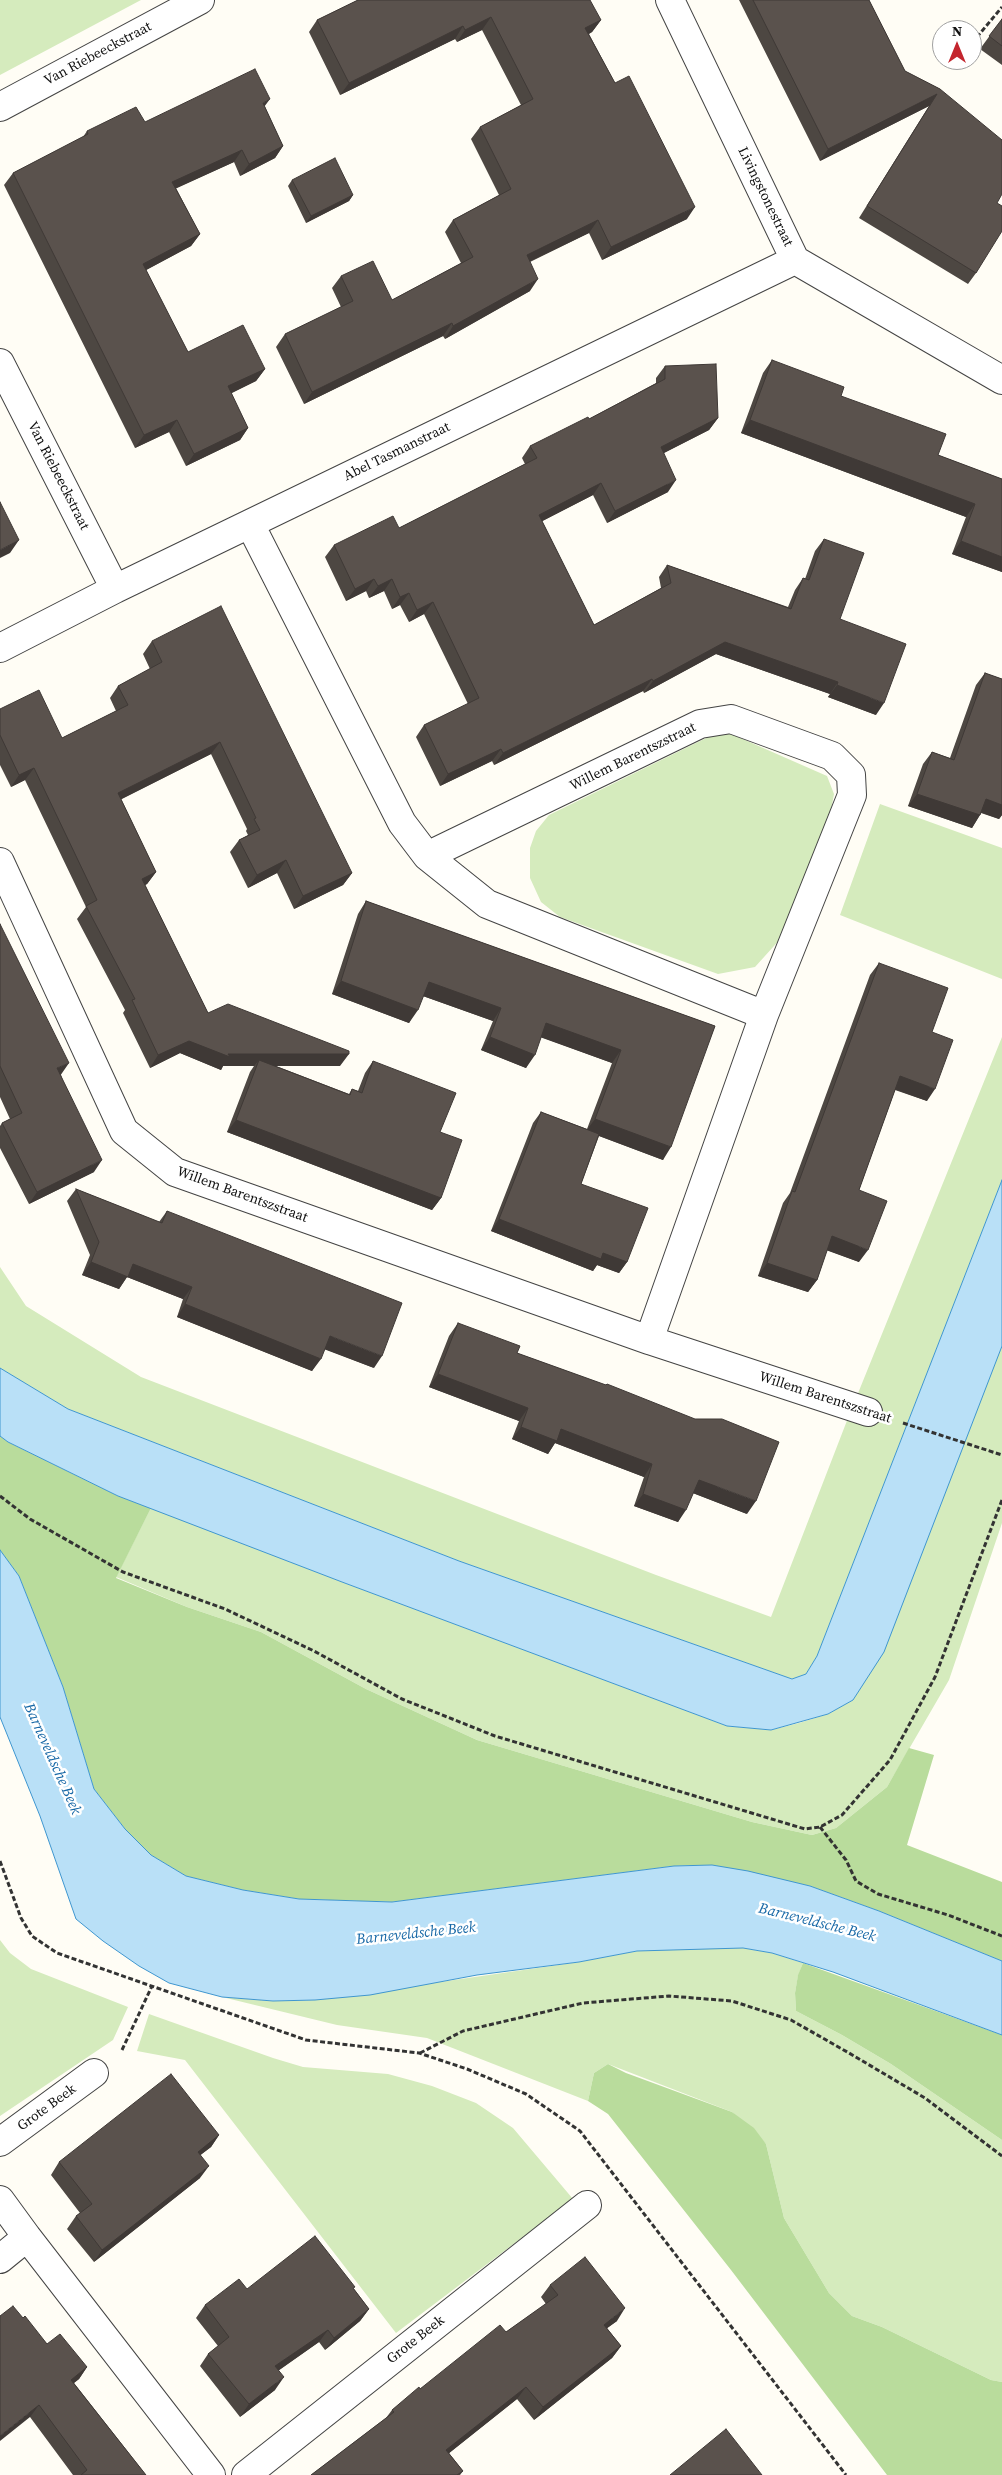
<!DOCTYPE html>
<html>
<head>
<meta charset="utf-8">
<style>
	body { margin:0 }
	#map { position:relative; width:1002px; height:2475px; overflow:hidden; background:#fffdf5; font-family:"Source Serif 4",serif }
	canvas { display:block }
	.north { position:absolute; left:932px; top:20px; width:50px; height:50px; box-sizing:border-box; background:#fff; border:1px solid #a0a0a0; border-radius:50%; rotate:0deg; font-size:14px; font-weight:700; line-height:20px; text-align:center; color:#111 }
	.north::after { content:''; display:block; margin:auto; width:18px; height:22px; background:#c4262e; clip-path:polygon(50% 0,100% 100%,50% 72%,0 100%) }
</style>
</head>
<body>
<div id="map">
<canvas width="1002" height="2475"></canvas>
<div class="north">N</div>
</div>
<script>
const ctx = document.querySelector('canvas').getContext('2d');
ctx.lineJoin = 'round';
function fill(path, color) { ctx.fillStyle = color; ctx.fill(path, 'evenodd'); }
const shape = rows => new Path2D(rows.map(r => 'M' + r).join(''));
function stroke(path, color, width, dash) { ctx.strokeStyle = color; ctx.lineWidth = width; ctx.lineCap = dash ? 'butt' : 'round'; ctx.setLineDash(dash || []); ctx.stroke(path); }
function write(font, color, halo, rows, align = 'center') {
  ctx.font = font + ' "Source Serif 4",serif'; ctx.lineWidth = 5; ctx.setLineDash([]); ctx.textBaseline = 'middle'; ctx.strokeStyle = halo; ctx.fillStyle = color; for (const [text, x, y, turn = 0] of rows) {
    ctx.save(); ctx.translate(x, y); ctx.rotate((+turn || 0) * Math.PI / 180); ctx.textAlign = isNaN(turn) ? turn : align; if (halo) ctx.strokeText(text, 0, 0); ctx.fillText(text, 0, 0); ctx.restore();
  }
}
fill(shape([
	[0,0,141,0,0,75],
	[729,733,827,776,834,794,829,821,783,936,755,967,718,974,560,917,541,902,530,878,530,848,536,831,549,815,700,741,715,734],
	[880,804,1002,848,1002,979,840,915],
	[1002,1037,1002,1180,817,1656,806,1674,792,1679,459,1561,68,1409,0,1368,0,1267,26,1306,141,1377,656,1575,771,1617,848,1418],
	[1002,1346,1002,1523,949,1680,887,1787,836,1828,812,1835,752,1822,477,1740,366,1689,261,1632,187,1607,116,1577,151,1508,342,1582,727,1726,771,1730,799,1723,828,1714,853,1700,865,1679],
	[0,1940,10,1953,31,1969,128,2007,113,2040,0,2116],
	[696,1948,743,1948,772,1953,803,1963,798,1976,795,1993,796,2011,842,2035,891,2064,1002,2140,1002,2382,991,2380,882,2327,852,2316,829,2293,784,2218,766,2144,732,2112,608,2064,594,2073,588,2101,427,2038,337,2025,222,1997,273,2001,315,2000,579,1962,637,1951],
	[149,2014,273,2058,303,2067,388,2074,432,2086,476,2103,513,2128,573,2199,396,2333,185,2060,137,2051]
]), '#d5ebbd');
fill(shape([
	[0,1436,8,1442,118,1496,151,1508,116,1578,187,1607,261,1632,366,1689,477,1740,752,1822,812,1835,836,1828,887,1787,909,1748,934,1755,907,1845,1002,1882,1002,1961,879,1911,810,1886,712,1865,674,1866,392,1902,299,1899,243,1890,186,1876,151,1855,125,1829,94,1789,63,1687,19,1576,0,1550],
	[803,1963,1002,2035,1002,2140,891,2064,842,2035,796,2011,795,1993,798,1975],
	[608,2064,626,2073,732,2112,754,2128,766,2144,784,2218,829,2293,852,2316,882,2327,991,2380,1002,2382,1002,2475,887,2475,731,2270,608,2114,588,2101,594,2073]
]), '#b9dc9c');
const water = shape([
	[1002,1180,1002,1346,884,1652,853,1700,828,1714,771,1730,727,1726,342,1582,118,1496,8,1442,0,1436,0,1368,68,1409,459,1561,792,1679,806,1674,817,1656,1002,1180],
	[0,1550,19,1576,63,1687,94,1789,125,1829,151,1855,186,1876,243,1890,299,1899,392,1902,674,1866,712,1865,748,1871,810,1886,879,1911,1002,1961,1002,2035,833,1972,772,1953,743,1948,637,1951,579,1962,477,1975,370,1995,315,2000,273,2001,222,1997,169,1983,139,1966,103,1941,76,1919,40,1816,0,1717,0,1550]
]);
fill(water, '#b9e0f7');
stroke(water, '#3f96cf', 1);
const street = shape([
	[670,0,795,260,1002,380],
	[0,107,200,0],
	[0,363,115,589],
	[250,524,402,823,427,856,487,904,764,1015],
	[0,648,115,589,795,260],
	[427,856,700,724,731,719,832,756,851,775,852,795,764,1015,649,1340],
	[0,862,124,1131,175,1172,649,1340,868,1412],
	[0,2142,94,2073],
	[0,2200,27,2237,211,2475],
	[0,2259,27,2237],
	[246,2475,587,2205]
]);
stroke(street, '#444', 30);
stroke(shape([
	[972,43,1002,7],
	[954,64,957,60],
	[903,1423,1002,1455],
	[0,1496,30,1519,123,1572,225,1609,314,1651,402,1699,495,1736,805,1829,820,1827,842,1815,890,1760,935,1677,1002,1500],
	[820,1827,846,1860,856,1881,878,1894,948,1915,1002,1936],
	[0,1861,21,1918,32,1936,57,1953,306,2040,419,2053,467,2069,526,2094,580,2131,846,2475],
	[122,2050,152,1986],
	[420,2053,463,2031,583,2003,669,1996,732,2001,791,2020,849,2053,925,2098,1002,2156]
]), '#333', 3, [5, 2.5]);
stroke(street, '#fff', 28);
fill(shape([
	[358,0,601,20,592,32,589,34,687,219,602,260,589,233,530,262,530,291,445,339,443,336,304,404,276,347,285,334,341,307,332,288,341,276,392,300,461,263,445,232,453,220,499,195,471,139,480,127,521,105,482,30,457,42,455,39,340,95,309,32,317,20],
	[739,0,869,0,905,71,940,89,997,203,976,273,968,284,859,218,929,106,820,161],
	[1002,19,1002,65,980,49],
	[265,107,283,146,275,158,240,176,234,162,176,188,200,234,191,246,146,270,188,352,265,369,256,381,231,393,248,428,240,440,186,466,169,432,135,448,4,185,13,173,83,137,87,131,145,122],
	[292,180,353,195,349,201,306,223,288,186],
	[772,360,841,396,938,455,1002,479,1002,572,952,554,966,517,741,433,763,373],
	[665,366,718,418,709,430,664,453,668,492,607,523,593,495,542,521,594,625,661,588,659,577,667,565,788,607,795,590,803,578,805,579,815,551,824,539,840,619,876,715,828,697,830,694,716,654,644,693,643,691,494,765,492,761,440,786,416,737,424,725,468,704,424,614,409,622,400,605,392,609,384,591,369,598,366,591,346,601,325,557,334,545,399,528,525,464,522,458,530,446,589,419,656,383,656,378],
	[152,641,352,873,343,885,294,909,277,873,248,888,230,852,239,840,248,835,246,831,247,829,211,754,121,799,156,872,147,884,145,885,208,1013,340,1066,276,1066,349,1094,352,1089,358,1091,365,1073,373,1061,440,1132,441,1198,432,1210,227,1132,250,1072,254,1066,223,1066,221,1070,180,1053,150,1068,123,1013,125,1010,77,919,86,907,25,780,11,787,0,765,0,709,62,738,116,711,110,698,118,686,150,669,143,654],
	[985,673,1002,679,1002,815,999,819,981,813,972,828,908,806,923,764,932,752,950,758,976,685],
	[366,901,715,1026,663,1160,599,1136,581,1184,627,1262,619,1273,597,1265,593,1271,491,1231,533,1123,541,1112,587,1129,612,1063,541,1037,526,1068,481,1050,493,1021,423,996,409,1023,332,994,358,914],
	[0,924,61,1075,94,1172,29,1204,0,1148,0,1126,2,1123,10,1119,0,1097],
	[879,963,932,1032,927,1101,895,1090,859,1190,859,1262,827,1250,817,1280,808,1292,758,1276,783,1203,790,1193,870,975],
	[76,1189,159,1222,167,1211,374,1368,325,1349,312,1371,177,1317,183,1299,127,1277,119,1289,82,1275,90,1255,67,1201],
	[458,1323,517,1353,605,1385,607,1384,747,1514,693,1493,678,1522,634,1506,644,1477,555,1443,548,1454,512,1439,519,1421,429,1387,449,1336],
	[219,2135,211,2147,200,2155,200,2178,94,2262,67,2229,76,2216,80,2213,51,2175,59,2162],
	[550,2285,617,2321,607,2328,621,2346,612,2358,534,2420,517,2399,449,2453,463,2471,460,2475,311,2475,386,2418,392,2410,420,2389,506,2332,546,2304,541,2297],
	[247,2289,354,2289,369,2309,360,2321,325,2350,319,2342,278,2371,275,2390,240,2417,200,2366,208,2354,218,2346,196,2318,205,2305],
	[23,2318,47,2344,87,2367,79,2379,74,2383,146,2475,73,2475,30,2417]
]), '#4d4742');
fill(shape([
	[491,17,482,30,457,42,465,30],
	[601,20,592,32,577,40,585,28],
	[463,26,455,39,340,95,349,83],
	[937,94,929,106,820,161,828,149],
	[270,99,261,111,263,103],
	[283,146,275,158,240,176,249,164],
	[242,150,234,162,164,194,172,182],
	[353,195,349,201,306,223,311,216],
	[695,207,687,219,602,260,611,247],
	[598,220,589,233,518,267,527,255],
	[200,234,191,246,135,276,143,264],
	[538,279,530,291,445,339,453,326],
	[452,323,443,336,304,404,312,392],
	[265,369,256,381,220,399,228,386],
	[718,418,709,430,652,459,661,447],
	[177,420,169,432,135,448,144,435],
	[750,420,975,504,966,517,741,433],
	[248,428,240,440,186,466,194,454],
	[676,480,668,492,607,523,615,511],
	[601,483,593,495,531,527,539,515],
	[19,540,10,553,0,558,0,550],
	[961,541,1002,557,1002,572,952,554],
	[374,579,366,591,346,601,355,589],
	[392,579,384,591,369,598,378,586],
	[409,593,400,605,392,609,400,597],
	[433,602,424,614,409,622,417,610],
	[725,642,838,682,830,694,716,654,644,693,653,681],
	[652,679,643,691,494,765,503,753],
	[837,685,884,703,876,715,828,697],
	[220,742,211,754,110,805,118,793],
	[501,749,492,761,440,786,448,774],
	[34,768,25,780,11,787,19,775],
	[917,794,980,815,972,828,908,806],
	[986,799,1002,805,1002,815,999,819,977,811],
	[286,860,277,873,248,888,257,875],
	[156,872,147,884,133,891,142,879],
	[352,873,343,885,294,909,303,896],
	[341,981,418,1010,409,1023,332,994],
	[429,982,501,1008,493,1021,420,995],
	[546,1023,621,1050,612,1063,537,1036],
	[490,1037,535,1055,526,1068,481,1050],
	[189,1041,228,1054,349,1054,340,1066,256,1066,259,1060,254,1066,223,1066,221,1070,180,1053,150,1068,158,1055],
	[69,1063,60,1076,57,1068],
	[900,1076,935,1089,927,1101,891,1088],
	[595,1119,671,1147,663,1160,586,1131],
	[236,1120,441,1198,432,1210,227,1132],
	[102,1160,94,1172,29,1204,37,1192],
	[499,1219,603,1253,627,1262,619,1273,597,1265,593,1271,491,1231],
	[832,1236,868,1250,859,1262,823,1249],
	[91,1262,133,1264,192,1287,183,1299,127,1277,119,1289,82,1275],
	[767,1263,817,1280,808,1292,758,1276],
	[185,1304,321,1359,312,1371,177,1317],
	[330,1336,382,1356,374,1368,321,1348],
	[438,1374,528,1408,519,1421,429,1387],
	[521,1427,561,1429,652,1464,644,1477,555,1443,548,1454,512,1439],
	[699,1480,756,1501,747,1514,690,1492],
	[643,1494,686,1510,678,1522,634,1506],
	[219,2135,211,2147,189,2164,198,2152],
	[209,2166,200,2178,94,2262,102,2250],
	[625,2308,617,2321,595,2337,604,2325],
	[369,2309,360,2321,325,2350,334,2338],
	[328,2330,319,2342,266,2379,275,2366],
	[621,2346,612,2358,534,2420,543,2407],
	[87,2367,79,2379,62,2392,71,2380],
	[284,2377,275,2390,240,2417,249,2404],
	[526,2387,517,2399,438,2462,446,2450],
	[39,2405,30,2417,0,2441,0,2436]
]), '#3f3936');
const building = shape([
	[358,0,590,0,601,20,585,28,615,83,629,76,695,207,611,247,598,220,527,255,538,279,453,326,452,323,312,392,285,334,353,301,341,276,373,261,392,300,473,257,453,220,511,189,480,127,533,99,491,17,465,30,463,26,349,83,317,20,358,0],
	[753,0,869,0,905,71,940,89,1002,140,1002,194,997,203,1002,206,1002,231,976,273,867,206,937,94,828,149,753,0],
	[1002,19,1002,46,989,36,1002,19],
	[255,69,270,99,263,103,283,146,249,164,242,150,172,182,200,234,143,264,188,352,243,325,265,369,228,386,248,428,194,454,177,420,144,435,13,173,88,134,87,131,136,107,145,122,255,69],
	[335,158,353,195,311,216,292,180,335,158],
	[772,360,844,387,841,396,946,434,938,455,1002,479,1002,557,961,541,975,504,750,420,772,360],
	[716,364,718,418,661,447,676,480,615,511,601,483,539,515,594,625,671,583,667,565,791,609,803,578,809,580,824,539,864,553,840,619,906,644,884,703,837,685,838,682,725,642,653,681,652,679,503,753,501,749,448,774,424,725,479,698,433,602,417,610,409,593,400,597,392,579,378,586,374,579,355,589,334,545,393,516,399,528,537,458,530,446,588,417,589,419,665,379,665,366,716,364],
	[0,502,19,540,0,550,0,502],
	[221,606,352,873,303,896,286,860,257,875,239,840,260,830,254,819,256,818,220,742,118,793,156,872,142,879,208,1013,228,1004,349,1051,349,1054,228,1054,230,1057,189,1041,158,1055,132,1000,135,999,86,906,97,900,34,768,19,775,0,735,0,709,39,690,62,738,128,705,118,686,162,662,152,641,221,606],
	[985,673,1002,679,1002,805,986,799,980,815,917,794,932,752,954,760,985,673],
	[366,901,715,1026,671,1147,595,1119,621,1050,546,1023,535,1055,490,1037,501,1008,429,982,418,1010,341,981,366,901],
	[0,924,69,1063,57,1068,102,1160,37,1192,2,1123,22,1113,0,1066,0,924],
	[879,963,948,988,932,1032,953,1040,935,1089,900,1076,859,1190,887,1201,868,1250,832,1236,817,1280,767,1263,792,1191,795,1192,879,963],
	[259,1060,350,1095,352,1089,362,1093,373,1061,456,1093,440,1132,462,1140,441,1198,236,1120,259,1060],
	[541,1112,599,1134,581,1184,648,1208,627,1262,603,1253,601,1259,499,1219,541,1112],
	[76,1189,162,1223,167,1211,402,1303,382,1356,330,1336,321,1359,185,1304,192,1287,133,1264,128,1277,91,1262,99,1242,76,1189],
	[458,1323,520,1346,517,1353,606,1385,607,1384,695,1419,722,1419,779,1442,756,1501,699,1480,686,1510,643,1494,652,1464,561,1429,557,1441,521,1427,528,1408,438,1374,458,1323],
	[171,2074,219,2135,198,2152,209,2166,102,2250,76,2216,92,2204,59,2162,171,2074],
	[315,2236,355,2287,353,2288,369,2309,334,2338,328,2330,275,2366,284,2377,249,2404,208,2354,229,2337,205,2305,239,2279,247,2289,315,2236],
	[585,2257,625,2308,604,2325,621,2346,543,2407,526,2387,446,2450,463,2471,457,2475,311,2475,394,2412,392,2410,419,2387,420,2389,500,2325,506,2332,558,2295,550,2285,585,2257],
	[13,2306,23,2318,25,2316,47,2344,60,2334,87,2367,71,2380,146,2475,81,2475,87,2470,39,2405,0,2436,0,2316,13,2306],
	[726,2429,762,2475,670,2475,726,2429]
]);
fill(building, '#5a524d');
stroke(building, '#3f3936', 1);
write('14px', '#111', '#fff', [
	["Van Riebeeckstraat",98,54,-28],
	["Livingstonestraat",765,197,64],
	["Abel Tasmanstraat",397,452,-26],
	["Van Riebeeckstraat",58,476,63],
	["Willem Barentszstraat",633,757,-26],
	["Willem Barentszstraat",242,1195,20],
	["Willem Barentszstraat",825,1398,18],
	["Grote Beek",47,2108,-36],
	["Grote Beek",416,2340,-38]
]);
write('italic 15px', '#1768a6', '#fff', [
	["Barneveldsche Beek",52,1759,66],
	["Barneveldsche Beek",817,1923,14],
	["Barneveldsche Beek",416,1934,-6]
]);
</script>
</body>
</html>
